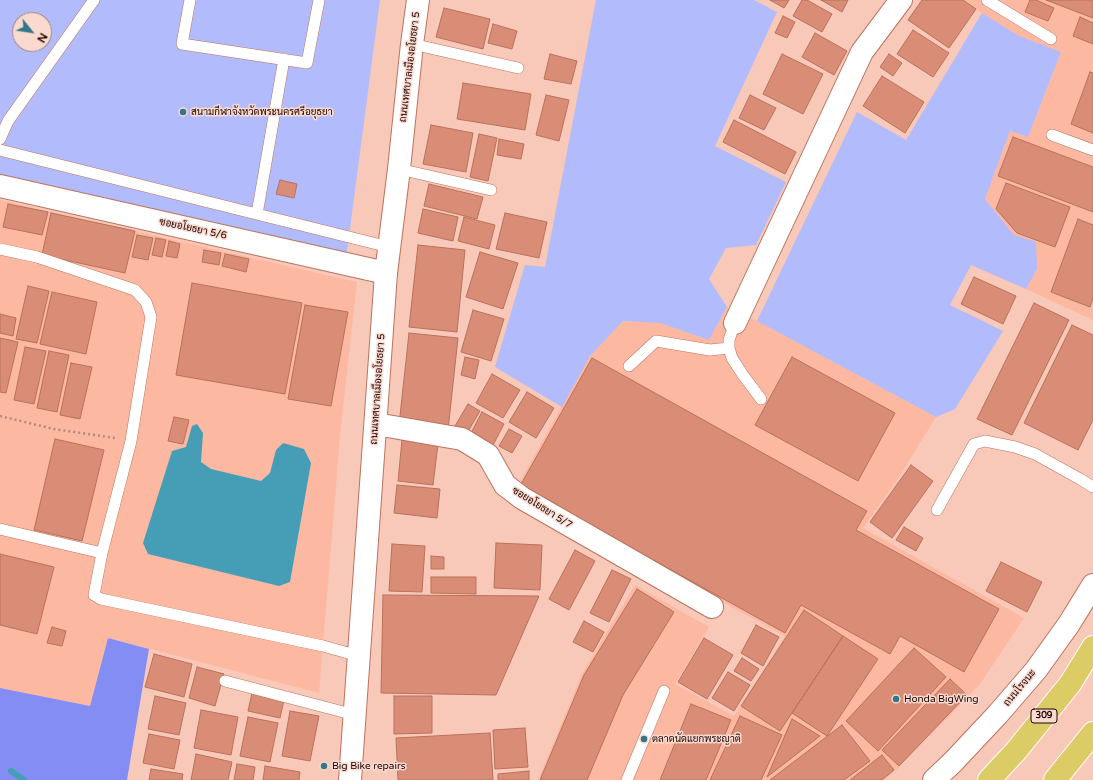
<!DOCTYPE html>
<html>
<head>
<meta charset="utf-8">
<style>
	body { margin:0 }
	#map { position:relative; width:1093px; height:780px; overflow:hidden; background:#f8c8b9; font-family:"Varela Round",sans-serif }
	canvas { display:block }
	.north { position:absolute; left:12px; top:12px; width:40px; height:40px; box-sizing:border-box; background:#fad9cf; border:1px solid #a1847c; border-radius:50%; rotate:120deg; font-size:11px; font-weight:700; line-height:16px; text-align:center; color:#1c0400 }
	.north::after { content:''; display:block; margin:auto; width:14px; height:18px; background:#337687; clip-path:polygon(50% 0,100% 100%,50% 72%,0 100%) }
</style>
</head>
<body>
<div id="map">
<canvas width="1093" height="780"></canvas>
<div class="north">N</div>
</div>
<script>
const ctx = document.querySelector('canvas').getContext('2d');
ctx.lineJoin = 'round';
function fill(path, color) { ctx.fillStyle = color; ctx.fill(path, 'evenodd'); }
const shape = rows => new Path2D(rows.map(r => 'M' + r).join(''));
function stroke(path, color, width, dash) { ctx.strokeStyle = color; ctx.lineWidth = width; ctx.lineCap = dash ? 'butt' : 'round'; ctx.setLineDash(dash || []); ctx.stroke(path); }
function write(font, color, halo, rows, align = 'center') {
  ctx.font = font + ' "Varela Round",Sarabun,sans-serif'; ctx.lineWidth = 3; ctx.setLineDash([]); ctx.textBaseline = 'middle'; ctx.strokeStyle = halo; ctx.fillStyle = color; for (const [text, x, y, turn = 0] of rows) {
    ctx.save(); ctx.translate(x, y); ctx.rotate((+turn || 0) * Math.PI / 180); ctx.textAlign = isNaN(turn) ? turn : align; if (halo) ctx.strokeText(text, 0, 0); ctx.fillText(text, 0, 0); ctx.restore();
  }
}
fill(shape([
	[963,0,1093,0,1093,320,1026,289,1037,269,1014,235,985,199,1010,131,1028,137,1061,52,1019,36,982,13],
	[0,200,357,282,341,425,319,693,108,638,90,706,0,688],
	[727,307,757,321,936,417,899,477,863,528,1024,618,980,684,897,769,883,780,538,780,582,674,635,585,709,627,675,684,734,716,785,636,516,489,590,355,623,321,660,323,709,340]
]), '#fdb8a2');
fill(shape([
	[0,0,380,0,346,259,0,181],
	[20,20,44,20,44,44,20,44],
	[596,0,754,0,777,12,715,146,786,182,756,245,726,248,709,279,727,307,709,340,660,323,623,321,590,356,562,407,495,367,525,265,545,267],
	[982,13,1019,36,1061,52,1028,137,1010,131,985,199,1014,235,1036,242,1037,269,1026,289,971,265,950,305,1003,331,955,409,936,417,757,321,857,112,906,140]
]), '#b2bbfb');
fill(shape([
	[108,638,149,649,127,780,0,780,0,688,90,706]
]), '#848df4');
fill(shape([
	[197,424,203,433,201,462,211,469,261,481,270,473,276,450,283,443,304,449,311,463,290,582,279,586,148,554,143,543,172,451,186,447,192,426]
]), '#459eb5');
stroke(shape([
	[11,771,24,780]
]), '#459eb5', 6);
const building = shape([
	[770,0,789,0,784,8,770,0],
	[802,0,807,0,832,14,822,32,793,16,802,0],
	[821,0,848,0,842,12,821,0],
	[922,0,963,0,976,9,949,48,908,20,922,0],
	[1030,0,1036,0,1054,8,1048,21,1025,12,1030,0],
	[1046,0,1093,0,1093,18,1046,0],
	[444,8,490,19,483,49,436,37,444,8],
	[783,16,795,22,787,38,775,33,783,16],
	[1080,17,1093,23,1093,44,1073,36,1080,17],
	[493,24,517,31,512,49,488,43,493,24],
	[913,30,949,53,933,77,897,54,913,30],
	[815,33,847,51,834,75,802,57,815,33],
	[550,54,577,61,571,84,544,79,550,54],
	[782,54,823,74,803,114,763,94,782,54],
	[889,54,902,63,893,76,880,67,889,54],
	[1090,72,1093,73,1093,133,1071,124,1090,72],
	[882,76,924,102,905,133,863,106,882,76],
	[463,83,531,94,525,130,457,119,463,83],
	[546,95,569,100,559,141,536,135,546,95],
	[750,95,776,108,764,130,739,118,750,95],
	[734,120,796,152,785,174,723,142,734,120],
	[431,125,473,133,466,172,423,164,431,125],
	[479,134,497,138,488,181,470,177,479,134],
	[1013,137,1093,167,1093,212,998,176,1013,137],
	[499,139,524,144,521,159,497,155,499,139],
	[280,180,297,184,294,198,276,194,280,180],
	[1006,183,1070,207,1055,247,1017,233,996,209,1006,183],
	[429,184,483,197,477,219,424,206,429,184],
	[8,204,48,212,42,235,3,227,8,204],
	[423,209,458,217,453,241,418,233,423,209],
	[51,213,135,231,125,273,42,255,51,213],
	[505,213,547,222,539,258,496,249,505,213],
	[464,217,495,225,489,249,458,241,464,217],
	[1078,219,1093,225,1093,298,1090,307,1051,292,1078,219],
	[137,235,153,238,148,260,132,257,137,235],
	[156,238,166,240,162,257,152,255,156,238],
	[169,241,180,244,177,258,166,256,169,241],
	[418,245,465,250,457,332,409,327,418,245],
	[204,250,221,253,219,265,202,262,204,250],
	[480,252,518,263,503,309,466,297,480,252],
	[225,254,249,259,246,272,222,266,225,254],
	[974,277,1016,296,1003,324,961,304,974,277],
	[192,283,302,303,285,394,176,375,192,283],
	[28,286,49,291,37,343,16,339,28,286],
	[52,292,97,302,86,354,40,344,52,292],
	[1034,303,1069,320,1012,435,977,419,1034,303],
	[305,305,348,312,331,406,288,399,305,305],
	[473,310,504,319,491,361,461,352,473,310],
	[0,314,16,318,13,336,0,333,0,314],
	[1072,325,1093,335,1093,420,1078,450,1024,423,1072,325],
	[409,333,458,338,448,430,399,425,409,333],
	[0,338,18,342,6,393,0,392,0,338],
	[25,347,46,351,34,404,14,400,25,347],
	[49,351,69,355,57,412,37,408,49,351],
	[465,357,479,360,475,379,461,375,465,357],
	[792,357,895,413,858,481,755,425,792,357],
	[592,358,867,511,856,530,999,609,964,672,900,636,890,654,801,605,785,633,520,486,592,358],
	[71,363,92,367,80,419,60,415,71,363],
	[492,374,520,390,503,418,476,403,492,374],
	[527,392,554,408,536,438,509,422,527,392],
	[468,404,480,411,467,433,455,426,468,404],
	[482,412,504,424,493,445,471,433,482,412],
	[174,417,189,420,183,444,168,441,174,417],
	[509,429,522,436,512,453,499,446,509,429],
	[55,439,104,450,82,541,34,530,55,439],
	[402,440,438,444,433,485,398,481,402,440],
	[911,465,933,481,892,538,870,522,911,465],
	[397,485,440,489,437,518,394,513,397,485],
	[904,527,923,538,916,551,896,540,904,527],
	[496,543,542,545,540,590,494,588,496,543],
	[392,544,425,546,422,592,389,591,392,544],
	[575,550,595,561,569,610,549,599,575,550],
	[0,554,54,567,37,634,0,625,0,554],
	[431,556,444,557,444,569,431,569,431,556],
	[1001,562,1042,582,1027,612,986,591,1001,562],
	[612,570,631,579,609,622,590,613,612,570],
	[431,577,476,577,476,594,431,593,431,577],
	[637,589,674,612,623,695,587,780,540,780,584,675,637,589],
	[383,595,539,596,496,695,381,693,383,595],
	[804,610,843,636,780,731,741,706,804,610],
	[584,621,604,632,593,652,573,642,584,621],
	[756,625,779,637,763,666,741,653,756,625],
	[52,627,66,631,62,646,47,643,52,627],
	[843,636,878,659,827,736,792,713,843,636],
	[704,638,733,655,707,699,678,682,704,638],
	[914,648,946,677,878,751,846,721,914,648],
	[154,654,192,664,184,697,145,687,154,654],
	[742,658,759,669,751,681,734,671,742,658],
	[197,667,224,674,215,706,189,698,197,667],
	[728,672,750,685,734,711,712,698,728,672],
	[950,679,967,695,899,766,882,750,950,679],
	[252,693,284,700,280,718,248,711,252,693],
	[155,696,186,703,179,735,148,729,155,696],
	[394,696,432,696,432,733,394,734,394,696],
	[691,704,731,720,706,780,660,780,691,704],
	[201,710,238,717,231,755,194,748,201,710],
	[290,711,319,716,310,761,282,756,290,711],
	[740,716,782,735,761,780,710,780,740,716],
	[248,717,278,723,270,762,240,756,248,717],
	[792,719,820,736,767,777,792,719],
	[842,725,870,761,844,780,770,780,842,725],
	[525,728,528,767,495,769,493,730,525,728],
	[490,733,493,780,398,780,396,738,490,733],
	[149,734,180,740,174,769,143,763,149,734],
	[196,754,232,762,228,780,191,780,196,754],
	[882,755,894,770,882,780,850,780,882,755],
	[237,764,255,767,253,780,234,780,237,764],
	[265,766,300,772,299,780,263,780,265,766],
	[151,769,183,774,182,780,149,780,151,769],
	[529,771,529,780,498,780,498,774,529,771]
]);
fill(building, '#d98d76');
stroke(building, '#b9715a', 1);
const lane = shape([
	[190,0,182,44,307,63,319,0],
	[987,0,1051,39],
	[412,44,518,68],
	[1052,135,1093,150],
	[0,139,8,121,94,0],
	[0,150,389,247],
	[399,169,491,190],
	[257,214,284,59],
	[0,249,37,257,135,290,146,302,151,317,131,441,102,553,94,595,101,599,323,646,359,656],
	[735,323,729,340,729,348,732,358,743,375,761,399],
	[629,366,656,341,710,350,729,348],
	[937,510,974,444,985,441,1015,447,1035,454,1080,479,1093,487],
	[0,529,102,553],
	[225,681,355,715],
	[627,780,664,691]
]);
const street = shape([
	[0,186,386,273],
	[735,323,862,52,901,0],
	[376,424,462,439,488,455,505,485,522,498,712,607]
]);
const secondary = shape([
	[350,780,386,273,399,169,412,44,418,0],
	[934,780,953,762,998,714,1036,670,1069,624,1093,585]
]);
const primary = shape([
	[989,780,1016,751,1070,684,1093,647],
	[1055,780,1093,733]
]);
stroke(lane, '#bc735d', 12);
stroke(street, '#bc735d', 24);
stroke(secondary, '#bc735d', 24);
stroke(primary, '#fff', 24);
stroke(shape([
	[0,416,54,429,115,438]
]), '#b1897e', 2.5, [2, 3]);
stroke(lane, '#fff', 11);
stroke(street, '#fff', 22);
stroke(secondary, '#fff', 22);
stroke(primary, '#dccc66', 22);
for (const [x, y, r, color] of [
	[183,112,4,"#337687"],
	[896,699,4,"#337687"],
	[644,739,4,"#337687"],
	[324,766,4,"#337687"]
]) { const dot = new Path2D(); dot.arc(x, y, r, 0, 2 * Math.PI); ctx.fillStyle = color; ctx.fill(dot); stroke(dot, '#fad9cf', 1.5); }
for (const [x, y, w] of [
	[1044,716,26]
]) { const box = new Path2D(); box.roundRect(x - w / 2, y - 7, w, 14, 3); ctx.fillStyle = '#fad9cf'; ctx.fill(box); stroke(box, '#1c0400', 1); }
write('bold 9px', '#1c0400', null, [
	["309",1044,716]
]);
write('10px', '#1c0400', '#fad9cf', [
	["ถนนเทศบาลเมืองอโยธยา 5",410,67,-83],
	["ซอยอโยธยา 5/6",193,229,12],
	["ถนนเทศบาลเมืองอโยธยา 5",378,389,-86],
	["ซอยอโยธยา 5/7",542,508,32],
	["ถนนโรจนะ",1020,688,-50]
]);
write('10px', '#1c0400', '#fad9cf', [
	["สนามกีฬาจังหวัดพระนครศรีอยุธยา",191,112],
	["Honda BigWing",904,699],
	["ตลาดนัดแยกพระญาติ",652,739],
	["Big Bike repairs",332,766]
], 'left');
</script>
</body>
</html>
